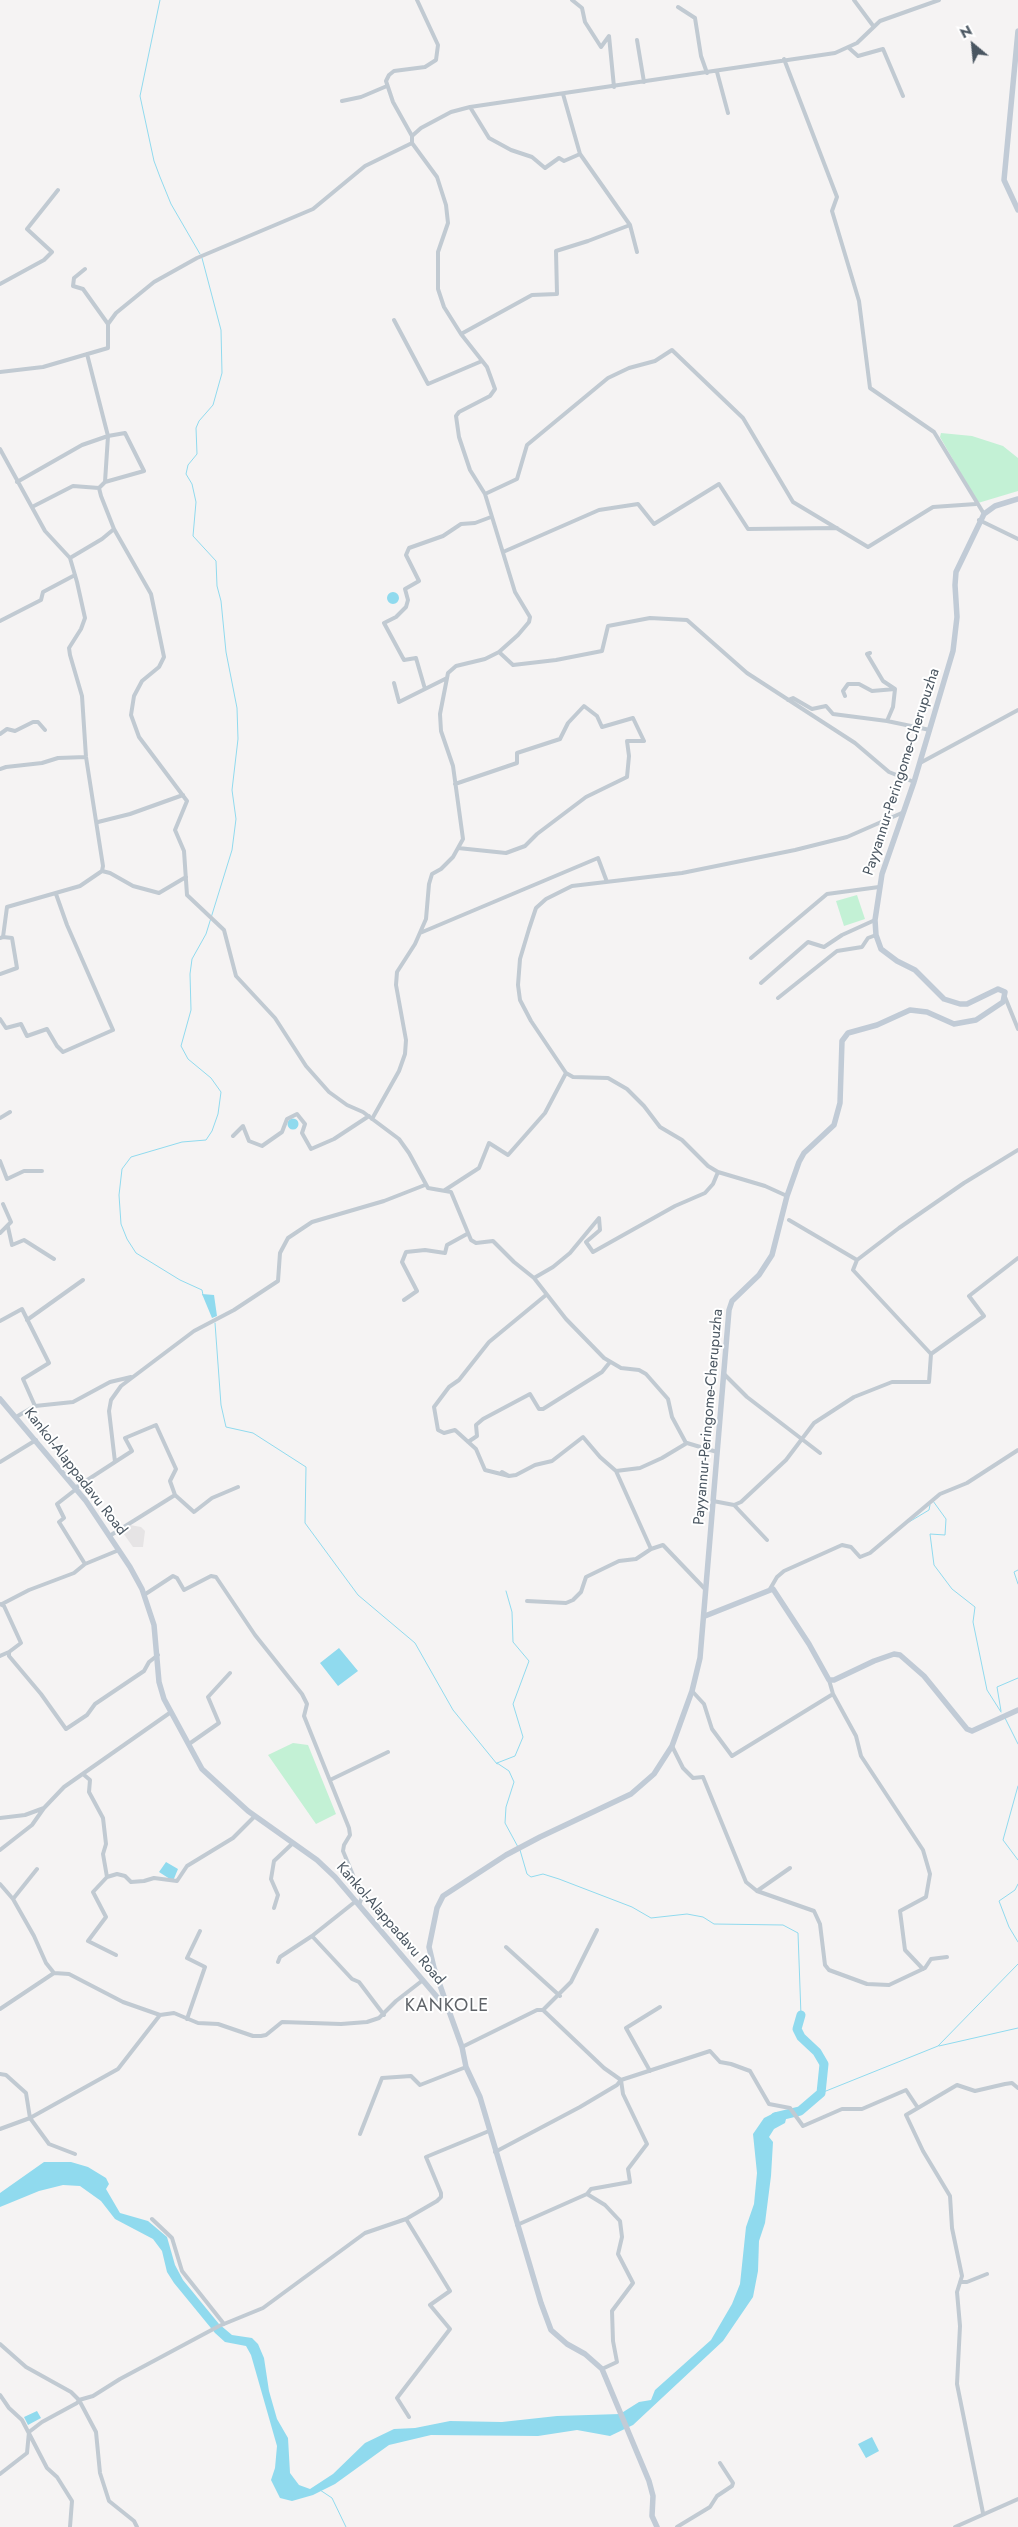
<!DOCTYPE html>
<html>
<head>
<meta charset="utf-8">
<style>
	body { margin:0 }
	#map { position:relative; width:1018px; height:2527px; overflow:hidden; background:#f5f3f3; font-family:Jost,sans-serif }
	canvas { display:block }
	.north { position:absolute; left:948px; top:20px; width:50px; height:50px; -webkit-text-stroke:4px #fff; paint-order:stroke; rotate:332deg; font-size:14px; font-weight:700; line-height:20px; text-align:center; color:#4a5661 }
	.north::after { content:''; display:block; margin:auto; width:18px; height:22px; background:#4a5661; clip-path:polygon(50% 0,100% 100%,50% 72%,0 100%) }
</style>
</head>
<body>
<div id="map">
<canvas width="1018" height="2527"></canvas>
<div class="north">N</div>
</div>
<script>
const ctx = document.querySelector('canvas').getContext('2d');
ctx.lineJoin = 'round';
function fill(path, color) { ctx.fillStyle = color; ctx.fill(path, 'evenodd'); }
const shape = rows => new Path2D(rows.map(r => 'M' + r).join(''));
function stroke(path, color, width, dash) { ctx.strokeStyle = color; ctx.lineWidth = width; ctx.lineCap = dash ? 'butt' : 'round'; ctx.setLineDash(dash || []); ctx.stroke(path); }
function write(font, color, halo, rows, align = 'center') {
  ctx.font = font + ' Jost,sans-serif'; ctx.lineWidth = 4; ctx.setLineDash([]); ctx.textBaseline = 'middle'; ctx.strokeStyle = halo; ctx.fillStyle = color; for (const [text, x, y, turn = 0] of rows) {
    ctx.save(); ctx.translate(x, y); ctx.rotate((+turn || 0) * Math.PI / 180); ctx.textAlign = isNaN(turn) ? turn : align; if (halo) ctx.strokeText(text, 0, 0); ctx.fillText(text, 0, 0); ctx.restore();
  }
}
fill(shape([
	[130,1525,141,1527,145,1531,143,1547,133,1547,121,1530]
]), '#e6e4e5');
fill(shape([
	[941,433,972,436,1003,446,1018,458,1018,491,978,503,940,437],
	[857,895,865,919,844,926,836,901],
	[293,1743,308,1745,336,1814,316,1824,268,1755]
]), '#c3f1d5');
fill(shape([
	'387 598a6 6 0 1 1 12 0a6 6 0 1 1-12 0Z',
	'287.5 1124a5.5 5.5 0 1 1 11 0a5.5 5.5 0 1 1-11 0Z',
	[202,1294,214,1295,217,1316,212,1318],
	[339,1648,358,1671,338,1686,320,1663],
	[166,1862,178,1869,173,1881,159,1872],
	[776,2112,784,2113,786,2119,785,2123,774,2129,769,2137,773,2142,771,2176,765,2223,759,2241,758,2271,753,2297,723,2341,633,2425,610,2436,577,2430,538,2436,431,2435,389,2445,335,2484,313,2495,292,2501,280,2498,271,2480,275,2468,277,2446,251,2355,246,2346,225,2342,215,2333,174,2283,167,2272,162,2251,153,2239,115,2219,101,2201,80,2186,63,2185,39,2191,0,2207,0,2193,44,2162,71,2162,88,2167,106,2178,109,2184,106,2189,120,2213,148,2221,167,2237,175,2265,183,2280,219,2324,232,2335,252,2338,258,2344,264,2358,269,2391,277,2419,288,2438,290,2473,299,2485,310,2489,333,2474,365,2443,394,2429,415,2428,450,2421,502,2422,557,2416,620,2414,639,2402,651,2400,655,2390,711,2340,732,2304,740,2284,746,2227,754,2204,757,2173,753,2134,764,2118],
	[37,2411,41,2418,28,2425,24,2417],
	[872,2437,879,2451,866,2458,858,2444]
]), '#90daee');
stroke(shape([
	[160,0,140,96,154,161,160,177,171,204,200,254],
	[202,258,221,330,222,373,213,405,199,421,196,428,197,454,188,465,186,474,192,484,196,502,193,536,216,561,217,586,221,601,226,652,237,708,238,739,232,790,236,819,232,850,206,934,192,959,190,974,191,1010,181,1046,188,1059,211,1078,221,1092,218,1114,212,1131,206,1140,182,1142,131,1157,122,1169,119,1195,121,1224,127,1239,136,1253,180,1280,202,1290,203,1295],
	[215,1323,221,1405,226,1427,253,1433,306,1467,305,1523,358,1595,415,1643,453,1710,497,1764],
	[933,1501,946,1519,945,1535,930,1534,934,1565,952,1589,975,1607,973,1622,987,1690,1001,1712],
	[909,1522,929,1510,930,1505],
	[1018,1570,1014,1572,1018,1584],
	[1001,1711,997,1687,1018,1678],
	[1005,1718,1018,1744],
	[497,1763,509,1771,514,1782,506,1807,505,1823,518,1847],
	[497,1763,515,1756,523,1737,513,1704,529,1661,513,1642,512,1612,506,1591],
	[1018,1786,1003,1840,1018,1860],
	[520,1850,527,1874,531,1877,543,1874,559,1879,632,1907,651,1918,687,1914,703,1917,714,1924,783,1925,798,1933,801,2015],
	[1018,1884,1015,1890,999,1901,1009,1927,1018,1942],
	[939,2046,1018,2028],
	[821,2093,938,2046,1018,1964],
	[320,2490,332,2498,346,2527]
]), '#90daee', 1);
stroke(shape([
	[775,2117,800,2111,821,2093,824,2064,817,2052,801,2037,797,2029,801,2015]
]), '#90daee', 9);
stroke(shape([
	[572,0,582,8,585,22,601,47,609,36,614,87],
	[854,0,874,27],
	[678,7,695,18,701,56,707,73],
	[637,40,644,82],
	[849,48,858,56,883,49,903,96],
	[784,59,837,197,832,211,859,301,870,388,934,432,984,514],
	[717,72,728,113],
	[563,94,580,154],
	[342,101,361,97,387,86],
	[470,107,489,138,511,150,532,157,545,168,559,158,564,161,580,154,630,225,637,252],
	[412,136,393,102,386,81,389,75,394,71,425,67,436,60,438,45,417,0],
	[85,269,74,278,73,286,83,289,108,324],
	[0,284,44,260,52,252,27,229,58,190],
	[394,320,428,384,482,361],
	[461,334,532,295,557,294,556,251,588,241,630,225],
	[87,354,108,436,105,482,99,488,101,496,114,529,151,594,164,657,159,667,142,681,134,696,131,715,139,737,187,801,175,830,184,851,187,895,224,930,236,976,275,1018,306,1066,329,1092,347,1105,363,1112,399,1139,409,1153,428,1188,451,1192,471,1240,476,1243,493,1241,514,1262,534,1278,566,1319,604,1358,621,1368,639,1370,646,1374,668,1399,672,1417,686,1443],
	[0,372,43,367,108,348,108,324,116,313,154,282,197,258,313,209,365,166,412,143,412,136,421,128,451,112,470,107,835,53,857,43,880,21,939,0],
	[0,449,45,531,70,558,77,582,85,618,81,629,69,648,70,655,82,696,86,757,103,866,102,871,80,886,7,907,3,937,0,938],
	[17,482,82,445,108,436,125,433,144,471,105,482],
	[485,494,517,479,527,445,608,378,629,368,655,361,672,350,743,418,793,502,868,547,933,507,976,504],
	[32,507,73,486,99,488],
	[979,520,1018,539],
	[503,552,599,510,638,504,654,524,719,484,748,529,837,528],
	[70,558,102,539,114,529],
	[0,621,41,600,43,592,75,575],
	[499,652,513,665,556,660,602,651,608,626,650,618,687,620,747,673,855,743,889,772,914,782],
	[870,653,867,654,883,681,895,689,893,707,887,721],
	[394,683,399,702,447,678],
	[425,689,416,658,404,660,384,623,396,617,406,607,408,600,405,589,419,581,406,555,409,548,443,536,461,524,475,523,491,517],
	[845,696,843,691,848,684,859,684,872,691,895,689],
	[788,700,793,698,812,709,826,706,833,714,887,721,930,730],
	[0,734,7,729,15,731,33,722,38,722,45,730],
	[920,763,1018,710],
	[0,769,6,767,42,763,58,758,86,757],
	[455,784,517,763,517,753,560,739,568,723,584,706,597,716,602,727,633,718,644,741,627,741,629,756,627,777,586,797,537,834,525,846,506,853,458,848],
	[98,822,130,814,183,795],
	[102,871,110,873,133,886,159,893,186,877],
	[420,933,598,858,607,882],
	[751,958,827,894,879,887],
	[0,974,17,968,12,938,3,937],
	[761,983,808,942,824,947,842,935,875,920],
	[1005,997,1018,1029],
	[778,998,837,951,862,947,868,938,876,935],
	[0,1019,6,1028,21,1024,27,1036,47,1029,57,1046,63,1052,113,1030,67,925,56,894],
	[0,1118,10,1112],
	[372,1119,399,1071,405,1054,406,1040,396,985,397,972,415,944,426,919,429,884,432,874,441,869,453,857,463,839,453,766,441,731,440,714,448,673,456,666,485,659,499,652,518,635,529,622,530,617,515,592,485,494,470,470,459,437,456,416,459,412,490,396,495,389,487,367,461,334,444,307,438,289,438,252,448,223,446,205,437,177,412,143],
	[233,1136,243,1126,249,1141,262,1146,282,1132,287,1119,297,1114,305,1124,302,1133,311,1149,334,1139,369,1116],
	[0,1161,7,1179,24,1171,42,1171],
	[445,1190,479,1168,489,1143,508,1155,545,1113,566,1073],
	[787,1196,765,1186,718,1172,708,1166,682,1140,660,1127,644,1106,627,1089,608,1078,573,1077,566,1073,531,1021,520,1000,518,985,520,959,529,929,536,908,546,899,572,886,682,873,795,850,847,837,904,812],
	[789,1220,857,1260],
	[8,1227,12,1245,24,1240,54,1259],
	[0,1233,11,1222,3,1204],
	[534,1278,553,1267,570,1253,599,1218,600,1230,586,1242,593,1252,675,1206,705,1193,713,1184,718,1172],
	[404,1300,417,1291,402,1262,406,1252,425,1250,445,1253,447,1245,467,1234],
	[27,1320,83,1280],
	[0,1321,22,1309,49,1363,23,1379,35,1406,16,1417],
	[931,1354,984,1316,969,1296,1018,1258],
	[724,1374,747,1397,820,1453],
	[35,1406,73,1402,110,1382,131,1377],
	[468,1442,477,1436,476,1425,483,1419,530,1394,539,1409,543,1409,602,1372,610,1362],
	[0,1462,36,1440],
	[115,1462,132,1451,125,1438,156,1425,176,1469,170,1481,175,1495],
	[616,1471,651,1549,663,1545,705,1589],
	[502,1472,509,1476,516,1475,535,1465,552,1461,583,1437,600,1457,616,1471,640,1468,662,1458,687,1443,717,1452],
	[509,1476,485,1470,476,1449,455,1430,444,1433,438,1430,434,1407,449,1387,459,1380,489,1342,546,1295],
	[75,1488,115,1462,109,1411,111,1400,121,1386,194,1331,234,1310,278,1281,280,1253,288,1238,312,1222,384,1201,425,1185],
	[75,1490,57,1504,64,1518,59,1522,85,1564],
	[713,1501,734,1505,741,1502,786,1460,814,1423,854,1397,892,1382,929,1382,931,1354,853,1270,857,1260,899,1228,964,1183,1018,1150],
	[734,1505,767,1540],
	[111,1535,175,1495,194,1512,212,1498,238,1487],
	[770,1589,777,1577,784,1571,842,1545,851,1547,860,1557,870,1553,940,1494,967,1483,1018,1450],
	[144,1595,173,1576,177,1578,184,1590,211,1576,216,1577,255,1635,302,1694,307,1704,304,1716,349,1828,350,1835,344,1845,343,1851,362,1897,359,1905],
	[527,1601,566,1603,573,1600,581,1592,586,1577,619,1561,636,1559,651,1549],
	[0,1604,4,1606,21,1643,9,1652,9,1656,41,1694,66,1729,87,1715,95,1704,144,1671,149,1662,158,1655],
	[2,1604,29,1590,74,1573,85,1564,119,1550],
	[0,1656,9,1652],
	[692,1691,704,1704,712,1729,732,1756,833,1694,829,1680],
	[833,1694,856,1736,861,1756,923,1850,930,1874,926,1897,900,1911,905,1950,923,1969],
	[189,1744,219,1723,208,1697,230,1673],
	[672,1746,683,1768,693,1778,703,1777,746,1882,757,1891,814,1911,820,1924,825,1965,829,1970,867,1984,889,1985,925,1968,931,1959,947,1957],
	[83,1774,90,1780,89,1792,103,1818,106,1844,103,1854,107,1877],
	[330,1780,388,1752],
	[0,1818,25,1815,44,1808,64,1787,171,1712],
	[0,1850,32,1825,44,1808],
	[0,1884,13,1899,34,1936,46,1963,54,1973,69,1974,123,2002,160,2015,174,2013,198,2023,218,2024,253,2036,261,2036,266,2035,282,2022,341,2024,367,2022,379,2018,396,2001,423,1980],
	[757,1891,790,1868],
	[13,1899,37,1869],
	[356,1901,312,1936,352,1979,359,1982,384,2015],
	[274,1908,278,1895,271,1879,274,1861,293,1843],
	[506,1947,560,1996],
	[116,1955,88,1941,106,1917,93,1892,107,1877,117,1874,125,1876,131,1882,144,1881,154,1878,177,1881,187,1866,233,1838,255,1816],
	[278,1962,280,1957,312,1936],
	[0,2009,54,1973],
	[543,2010,571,1982,597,1930],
	[187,2019,205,1967,187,1958,200,1931],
	[462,2047,537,2010,543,2010,604,2068,621,2080,710,2051,720,2062,731,2064,750,2071,769,2104,790,2108,803,2126,842,2109,862,2109,906,2090,918,2108],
	[650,2071,626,2028,660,2007],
	[0,2074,6,2075,26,2093,30,2118,49,2144,75,2154],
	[0,2129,30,2118,118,2069,160,2015],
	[360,2134,382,2078,411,2076,420,2085,466,2067],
	[495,2152,580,2107,617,2085,621,2080],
	[587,2194,591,2189,630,2182,628,2169,647,2144,623,2094,621,2080],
	[152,2219,172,2238,182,2271,224,2324],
	[406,2219,450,2291,430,2305,450,2329,397,2398,409,2417],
	[517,2225,587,2194,605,2205,620,2221,622,2237,618,2254,633,2283,612,2311,613,2341,617,2362,602,2369],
	[960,2282,967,2282,987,2274],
	[0,2344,26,2367,71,2392,79,2400,77,2403,42,2422,29,2432,27,2453,0,2474],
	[0,2395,9,2408,22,2420,47,2468,57,2477,72,2501,70,2527],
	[983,2513,957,2384,960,2326,957,2292,962,2276,952,2228,950,2196,923,2151,906,2115,957,2085,975,2091,1005,2084,1012,2083,1018,2088],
	[137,2527,134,2521,109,2501,100,2473,96,2432,79,2400,93,2396,120,2379,219,2326,263,2308,365,2233,406,2219,437,2201,441,2197,441,2193,426,2157,489,2131],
	[677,2527,710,2507,717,2496,732,2486,733,2483,720,2463],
	[955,2527,1018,2499]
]), '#c1cad2', 4);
stroke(shape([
	[1018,31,1004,180,1018,210],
	[0,1399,86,1501,130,1567,142,1589,154,1625,159,1682,164,1699,202,1769,248,1811,317,1860,335,1877,449,2011,462,2047,466,2067,480,2097,541,2303,551,2330,567,2344,585,2354,602,2369,649,2481,653,2496,652,2516,657,2527],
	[705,1616,773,1589,809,1644,829,1680,834,1680,874,1661,894,1654,900,1655,924,1676,967,1729,972,1731,1018,1710],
	[449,2011,434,1968,429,1947,437,1908,443,1896,506,1855,540,1837,631,1794,654,1774,672,1746,692,1691,700,1658,729,1310,732,1301,759,1275,772,1255,787,1196,799,1162,804,1153,834,1125,840,1103,842,1041,848,1033,877,1025,910,1010,927,1012,954,1024,976,1020,1003,1002,1005,992,998,989,967,1004,960,1004,944,999,915,970,897,961,881,949,876,935,875,920,882,874,914,782,953,651,957,617,955,585,956,572,984,514,995,506,1018,499]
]), '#c1cbd6', 5.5);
write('15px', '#4a5661', '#fff', [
	["Payyannur-Peringome-Cherupuzha",902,772,-72],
	["Payyannur-Peringome-Cherupuzha",709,1417,-85],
	["Kankol-Alappadavu Road",75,1472,52],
	["Kankol-Alappadavu Road",390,1924,49]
]);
ctx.letterSpacing = '1px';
write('18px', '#5f6368', '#fff', [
	["KANKOLE",447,2007]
]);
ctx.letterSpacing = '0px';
</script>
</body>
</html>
